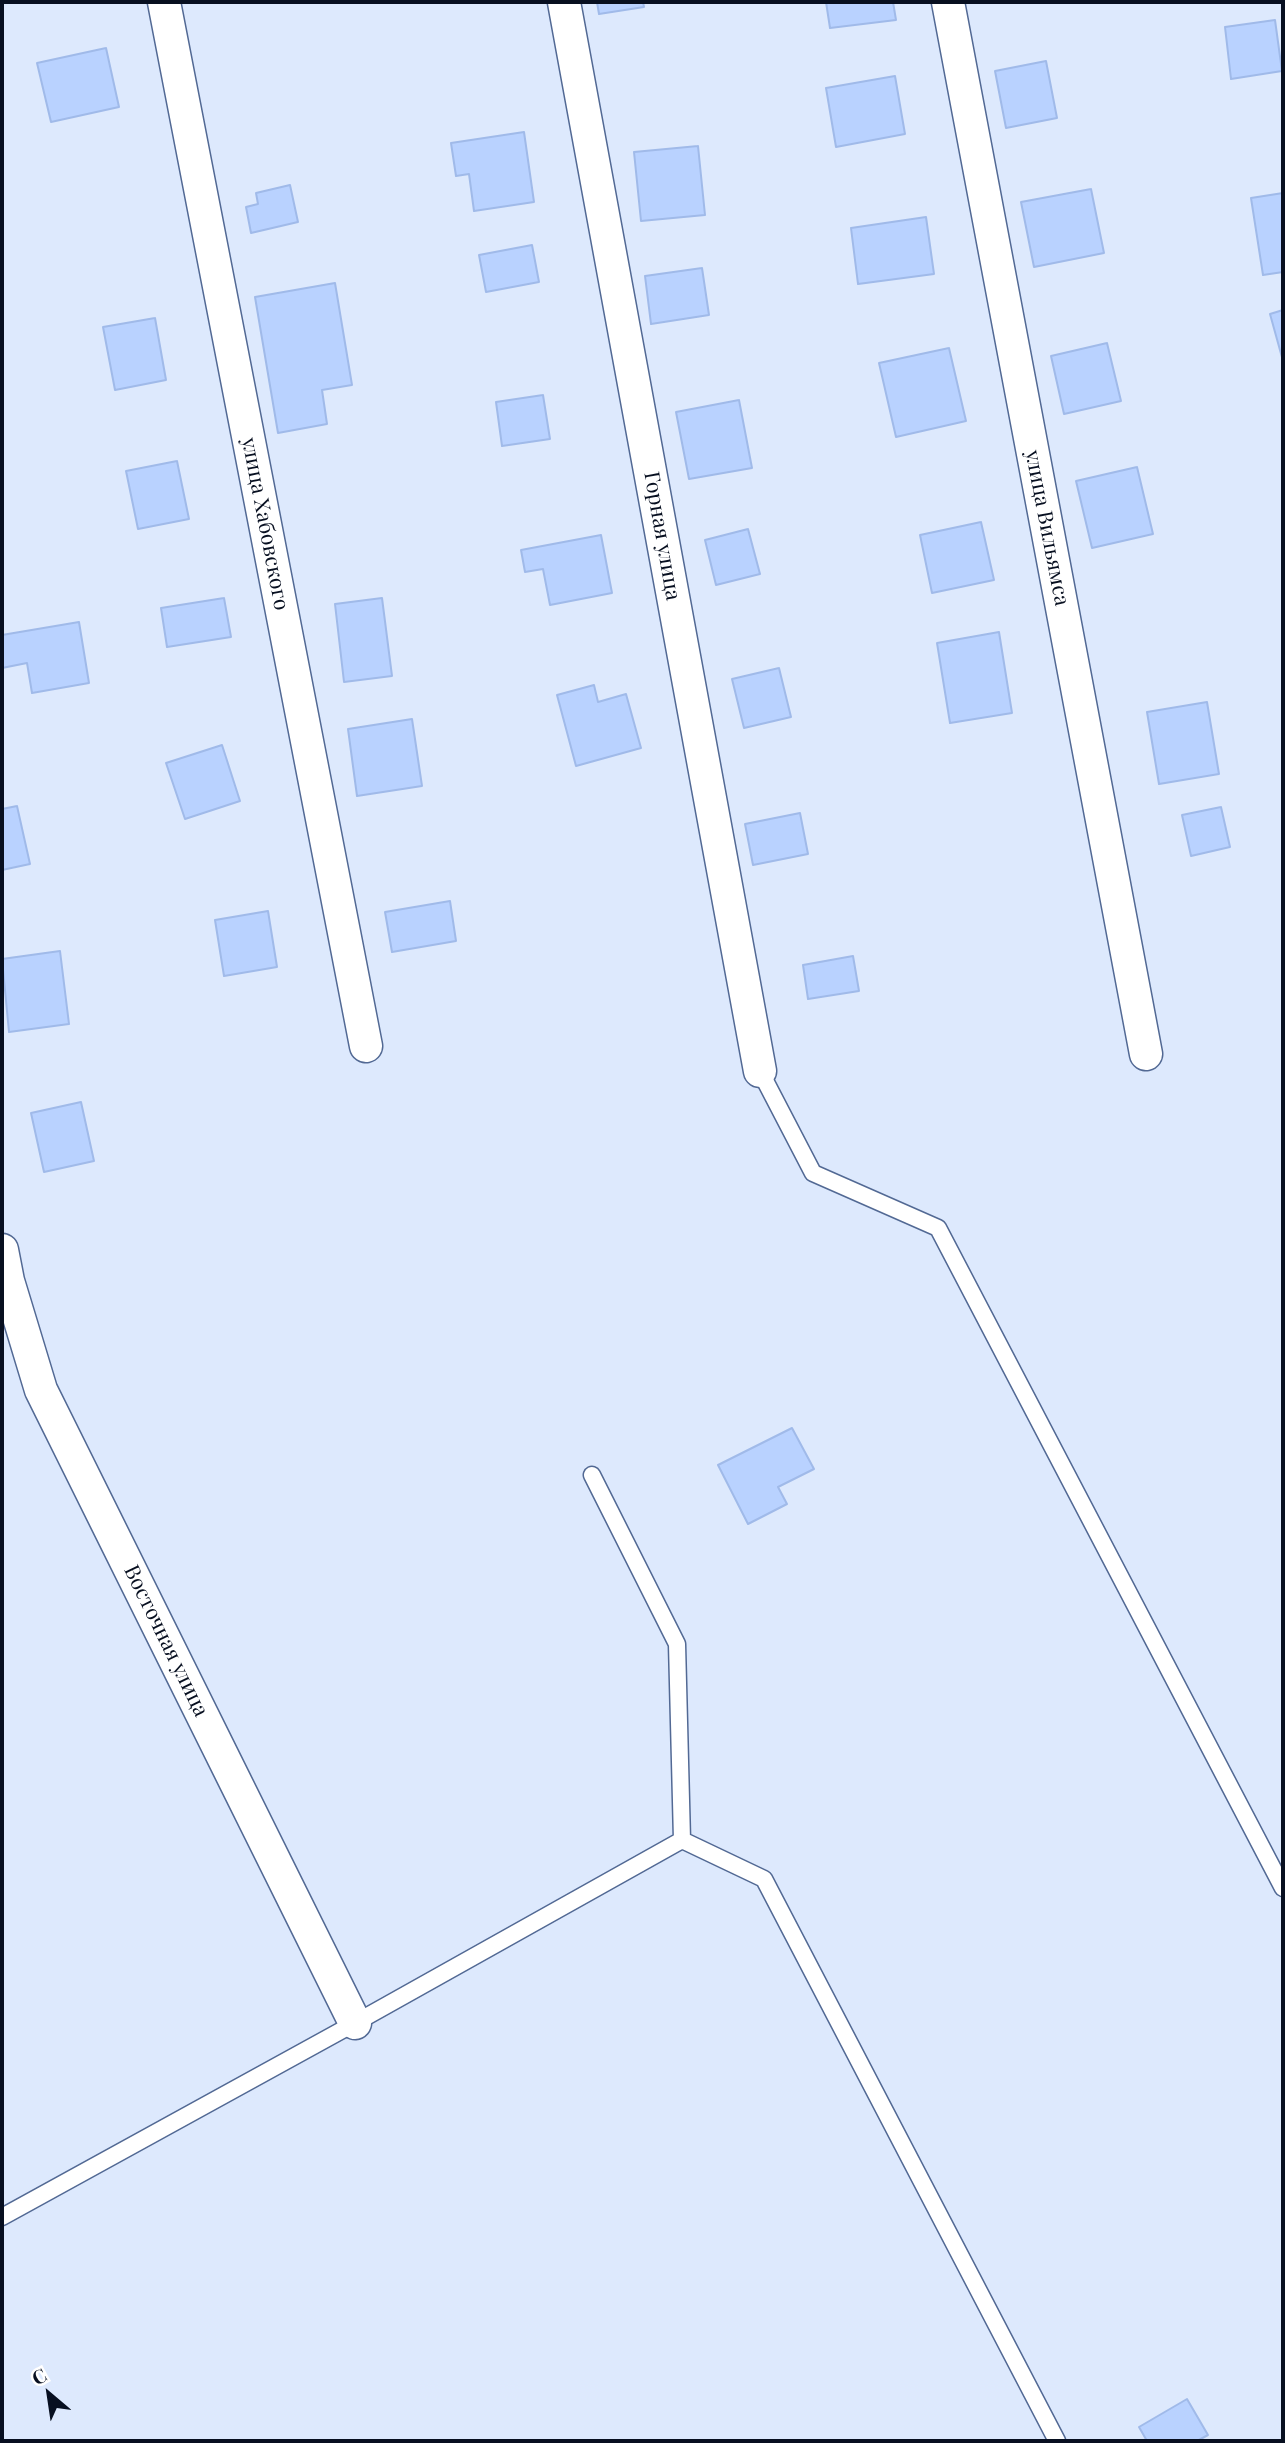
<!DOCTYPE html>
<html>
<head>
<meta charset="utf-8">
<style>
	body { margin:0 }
	#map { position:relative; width:1285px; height:2443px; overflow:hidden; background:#dde9fd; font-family:"Playfair Display",serif }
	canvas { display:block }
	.frame { position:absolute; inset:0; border:4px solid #070f20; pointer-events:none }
	.north { position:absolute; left:14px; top:2359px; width:70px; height:70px; -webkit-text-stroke:5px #fff; paint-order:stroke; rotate:331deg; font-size:19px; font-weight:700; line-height:28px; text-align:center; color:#070f20 }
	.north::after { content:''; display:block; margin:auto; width:24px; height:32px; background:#070f20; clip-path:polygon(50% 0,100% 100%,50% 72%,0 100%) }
</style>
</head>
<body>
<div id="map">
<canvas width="1285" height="2443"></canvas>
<div class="frame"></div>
<div class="north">С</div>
</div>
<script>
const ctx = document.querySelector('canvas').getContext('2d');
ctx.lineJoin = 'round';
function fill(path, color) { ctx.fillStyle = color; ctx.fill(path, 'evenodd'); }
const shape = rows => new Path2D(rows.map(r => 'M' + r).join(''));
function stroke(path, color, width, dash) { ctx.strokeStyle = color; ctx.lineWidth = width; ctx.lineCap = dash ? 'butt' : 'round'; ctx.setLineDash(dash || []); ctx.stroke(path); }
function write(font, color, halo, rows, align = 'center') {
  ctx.font = font + ' "Playfair Display",serif'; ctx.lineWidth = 7; ctx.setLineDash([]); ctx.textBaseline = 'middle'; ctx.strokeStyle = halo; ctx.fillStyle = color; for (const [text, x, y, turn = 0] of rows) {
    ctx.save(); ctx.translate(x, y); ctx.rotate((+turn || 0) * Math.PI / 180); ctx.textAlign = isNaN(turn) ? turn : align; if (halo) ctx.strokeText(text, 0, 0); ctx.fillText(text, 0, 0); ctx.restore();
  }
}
const building = shape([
	[597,2,643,2,644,7,599,14,597,2],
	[826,2,893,2,896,20,830,28,826,2],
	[1275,20,1282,71,1231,79,1225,27,1275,20],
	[106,48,119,107,51,122,37,63,106,48],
	[1046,61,1057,118,1006,128,995,71,1046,61],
	[895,76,905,134,836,147,826,88,895,76],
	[524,132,534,202,474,211,469,174,456,176,451,143,524,132],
	[698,146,705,215,641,221,634,152,698,146],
	[290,185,298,222,251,233,246,207,258,204,256,193,290,185],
	[1091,189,1104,253,1034,267,1021,202,1091,189],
	[1283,193,1283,272,1263,275,1251,198,1283,193],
	[926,217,934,274,858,284,851,228,926,217],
	[532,245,539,282,486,292,479,255,532,245],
	[702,268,709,315,651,324,645,276,702,268],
	[335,283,352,385,322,390,327,424,278,433,255,297,335,283],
	[1283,310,1283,361,1270,314,1283,310],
	[155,318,166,380,115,390,103,327,155,318],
	[1107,343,1121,401,1064,414,1051,356,1107,343],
	[949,348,966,421,896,437,879,363,949,348],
	[543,395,550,439,502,446,496,402,543,395],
	[739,400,752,468,689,479,676,412,739,400],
	[177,461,189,519,138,529,126,471,177,461],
	[1137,467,1153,534,1092,548,1076,481,1137,467],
	[981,522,994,580,932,593,920,535,981,522],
	[748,529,760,574,716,585,705,540,748,529],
	[601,535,612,593,550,605,543,569,525,572,521,550,601,535],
	[224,598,231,637,167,647,161,608,224,598],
	[382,598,392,676,344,682,335,604,382,598],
	[79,622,89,683,32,693,27,663,2,668,2,635,79,622],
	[999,632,1012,713,950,723,937,643,999,632],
	[779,668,791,717,744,728,732,679,779,668],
	[594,685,598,702,626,694,641,748,576,766,557,695,594,685],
	[1207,702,1219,774,1159,784,1147,712,1207,702],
	[412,719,422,786,357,796,348,729,412,719],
	[222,745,240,801,185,819,166,763,222,745],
	[17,806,30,864,2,870,2,809,17,806],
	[1221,807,1230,847,1191,856,1182,815,1221,807],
	[800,813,808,854,753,865,745,824,800,813],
	[450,901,456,941,392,952,385,912,450,901],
	[268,911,277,967,224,976,215,920,268,911],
	[60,951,69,1024,9,1032,2,959,60,951],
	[853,956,859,991,808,999,803,965,853,956],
	[81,1102,94,1161,44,1172,31,1113,81,1102],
	[792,1428,814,1469,778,1487,787,1504,748,1524,718,1465,792,1428],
	[1187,2399,1208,2435,1197,2441,1147,2441,1139,2427,1187,2399]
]);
fill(building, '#b9d2ff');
stroke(building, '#a0bae9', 2);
const service = shape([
	[760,1071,813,1173,938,1228,1283,1888],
	[592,1475,677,1644,682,1840],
	[2,2217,355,2023,682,1840,764,1879,1057,2441]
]);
const minor = shape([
	[164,2,366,1046],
	[564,2,760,1071],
	[948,2,1146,1054],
	[2,1250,8,1281,41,1390,355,2023]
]);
stroke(service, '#526994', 19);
stroke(minor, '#526994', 35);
stroke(service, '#fff', 16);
stroke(minor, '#fff', 32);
write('21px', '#070f20', '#fff', [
	["улица Хабовского",265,524,79],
	["улица Вильямса",1047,528,79],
	["Горная улица",662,536,80],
	["Восточная улица",166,1641,64]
]);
</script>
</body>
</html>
